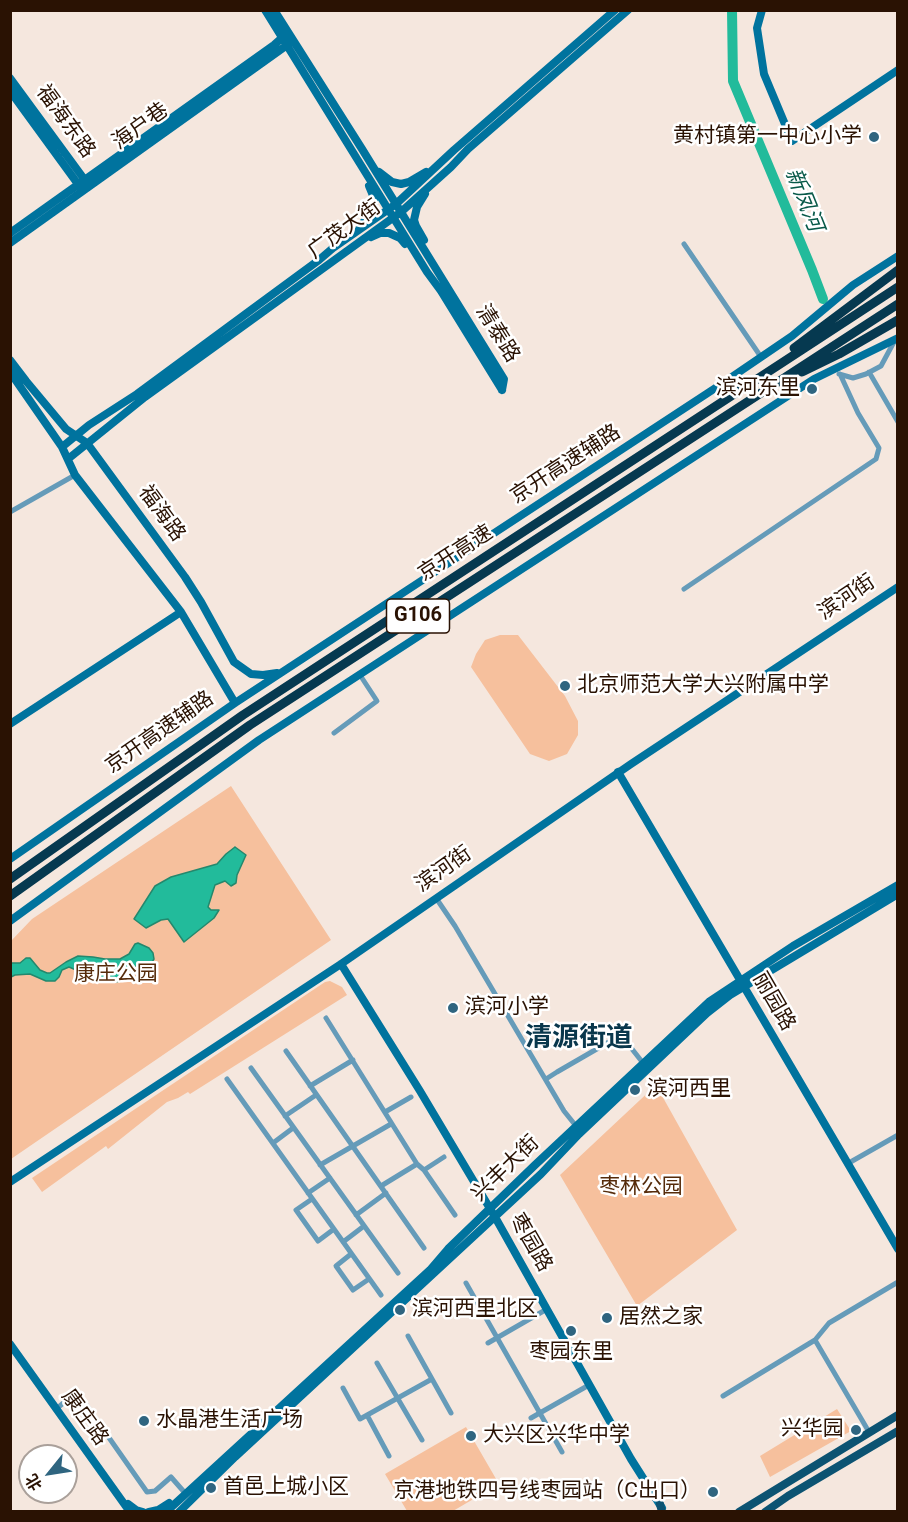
<!DOCTYPE html>
<html>
<head>
<meta charset="utf-8">
<style>
	body { margin:0 }
	#map { position:relative; width:908px; height:1522px; overflow:hidden; background:#f5e7de; font-family:Roboto,"Noto Sans SC",sans-serif }
	canvas { display:block }
	.frame { position:absolute; inset:0; border:12px solid #2a1203; pointer-events:none }
	.north { position:absolute; left:18px; top:1444px; width:60px; height:60px; box-sizing:border-box; background:#fff; border:2px solid #aaa09a; border-radius:50%; rotate:240deg; font-size:16px; font-weight:700; line-height:24px; text-align:center; color:#2a1203 }
	.north::after { content:''; display:block; margin:auto; width:21px; height:27px; background:#2f6580; clip-path:polygon(50% 0,100% 100%,50% 72%,0 100%) }
</style>
</head>
<body>
<div id="map">
<canvas width="908" height="1522"></canvas>
<div class="frame"></div>
<div class="north">北</div>
</div>
<script>
const ctx = document.querySelector('canvas').getContext('2d');
ctx.lineJoin = 'round';
function fill(path, color) { ctx.fillStyle = color; ctx.fill(path, 'evenodd'); }
const shape = rows => new Path2D(rows.map(r => 'M' + r).join(''));
function stroke(path, color, width, dash) { ctx.strokeStyle = color; ctx.lineWidth = width; ctx.lineCap = dash ? 'butt' : 'round'; ctx.setLineDash(dash || []); ctx.stroke(path); }
function write(font, color, halo, rows, align = 'center') {
  ctx.font = font + ' Roboto,"Noto Sans SC",sans-serif'; ctx.lineWidth = 5; ctx.setLineDash([]); ctx.textBaseline = 'middle'; ctx.strokeStyle = halo; ctx.fillStyle = color; for (const [text, x, y, turn = 0] of rows) {
    ctx.save(); ctx.translate(x, y); ctx.rotate((+turn || 0) * Math.PI / 180); ctx.textAlign = isNaN(turn) ? turn : align; if (halo) ctx.strokeText(text, 0, 0); ctx.fillText(text, 0, 0); ctx.restore();
  }
}
fill(shape([
	[500,635,518,635,565,696,578,721,578,735,567,754,549,761,530,754,471,667,476,654,485,640],
	[231,786,331,940,11,1159,11,941,32,919],
	[330,981,342,987,347,995,190,1094,188,1092,178,1098,167,1102,108,1149,106,1146,42,1192,32,1178,325,982],
	[656,1085,737,1230,637,1306,560,1175],
	[837,1409,851,1431,770,1477,760,1456],
	[466,1427,499,1484,453,1511,407,1511,385,1474]
]), '#f6c09d');
const water = shape([
	[235,847,246,855,237,875,236,883,231,886,225,881,215,885,208,907,211,910,219,910,214,918,184,942,168,919,161,920,146,928,134,919,155,886,171,877,217,864,226,854,235,847],
	[138,943,149,948,153,953,154,959,149,967,146,968,141,965,134,967,127,971,120,981,116,982,102,982,99,981,97,976,92,971,85,969,76,970,69,967,62,970,59,977,55,981,46,981,30,974,15,975,11,977,11,963,20,963,26,958,30,958,40,970,47,973,50,973,66,962,78,956,93,957,105,959,120,959,129,954,135,944,138,943]
]);
fill(water, '#22bb9b');
stroke(water, '#24886d', 1.5);
stroke(shape([
	[732,10,733,81,812,270,823,299]
]), '#22bb9b', 10);
stroke(shape([
	[684,244,761,357],
	[869,372,898,422],
	[839,374,853,378,866,374,881,366,895,340],
	[10,512,75,475],
	[684,589,876,459,879,448,858,413,840,374],
	[334,733,377,701,360,675],
	[436,898,455,926,564,1111,576,1126],
	[326,1018,417,1164,424,1170,455,1215],
	[286,1051,424,1248],
	[251,1068,398,1273],
	[227,1079,381,1295],
	[546,1079,557,1072,621,1035,643,1063],
	[310,1086,353,1060],
	[385,1112,411,1097],
	[285,1116,316,1095],
	[273,1143,293,1128],
	[847,1164,898,1135],
	[320,1165,391,1124],
	[424,1170,444,1157],
	[381,1186,417,1164],
	[308,1193,330,1178],
	[312,1199,296,1210,318,1241,334,1229],
	[356,1215,386,1193],
	[343,1242,364,1226],
	[351,1254,336,1266,353,1290,369,1279],
	[466,1283,562,1452],
	[408,1336,451,1413],
	[815,1340,869,1432],
	[488,1343,547,1309],
	[377,1363,422,1440],
	[343,1388,360,1419,432,1379],
	[723,1396,815,1340,829,1323,898,1282],
	[56,1409,77,1392,147,1492,155,1491,171,1477,185,1493],
	[367,1415,389,1456],
	[531,1418,589,1385]
]), '#659bb9', 5);
stroke(shape([
	[265,10,427,272,441,291,502,390],
	[274,10,362,149,504,379,502,390],
	[762,10,757,28,764,74,792,141,898,70],
	[10,78,87,183],
	[10,91,80,187],
	[379,172,392,182,401,184,409,182,426,172],
	[360,226,370,215,374,205,374,198,369,186],
	[10,233,274,45,284,36],
	[371,237,380,233,389,233,400,238,405,244],
	[424,240,416,226,414,220,417,207,425,194],
	[10,243,290,43],
	[10,360,26,381,66,429,87,443,185,577,201,602,234,662,251,674,263,675,277,673],
	[10,372,62,447,75,475,181,612,235,703],
	[62,447,89,425,137,394,251,310,319,260,333,248,396,204,454,150,615,10],
	[68,459,145,397,401,212,451,167,468,149,628,10],
	[10,724,181,612],
	[618,772,898,1249],
	[10,859,235,703,720,385,792,336,853,285,898,256],
	[10,921,259,740,814,379,898,338],
	[341,964,420,1091,495,1217,631,1459,662,1508],
	[10,1182,341,964,631,764,898,587],
	[10,1344,130,1512],
	[128,1504,136,1510,143,1512],
	[149,1512,158,1510,169,1503],
	[166,1512,430,1270,448,1249,535,1165,710,1001,793,946,898,885],
	[179,1512,235,1457,541,1174,579,1134,707,1013,730,995,898,894]
]), '#00739e', 8);
stroke(shape([
	[660,1504,662,1512],
	[739,1512,898,1415],
	[765,1512,788,1496,898,1431]
]), '#0c5372', 8);
stroke(shape([
	[794,348,898,270],
	[802,372,839,354,898,320],
	[10,879,243,715,898,287],
	[10,896,250,725,898,304]
]), '#063950', 9);
for (const [x, y, r, color] of [
	[874,137,6,"#2f6580"],
	[812,389,6,"#2f6580"],
	[565,686,6,"#2f6580"],
	[453,1008,6,"#2f6580"],
	[635,1090,6,"#2f6580"],
	[400,1310,6,"#2f6580"],
	[607,1318,6,"#2f6580"],
	[571,1331,6,"#2f6580"],
	[144,1421,6,"#2f6580"],
	[856,1430,6,"#2f6580"],
	[471,1436,6,"#2f6580"],
	[211,1488,6,"#2f6580"],
	[713,1492,6,"#2f6580"]
]) { const dot = new Path2D(); dot.arc(x, y, r, 0, 2 * Math.PI); ctx.fillStyle = color; ctx.fill(dot); stroke(dot, '#fff', 2); }
for (const [x, y, w] of [
	[418,616,63]
]) { const box = new Path2D(); box.roundRect(x - w / 2, y - 17, w, 34, 4.5); ctx.fillStyle = '#fff'; ctx.fill(box); stroke(box, '#2a1203', 1.5); }
write('bold 20px', '#2a1203', null, [
	["G106",418,616]
]);
write('21px', '#2a1203', '#fff', [
	["福海东路",65,122,54],
	["海户巷",141,127,-36],
	["广茂大街",345,230,-36],
	["清泰路",497,334,58],
	["京开高速辅路",566,465,-33],
	["福海路",161,514,54],
	["京开高速",456,554,-33],
	["滨河街",847,598,-34],
	["京开高速辅路",160,733,-35],
	["滨河街",444,870,-35],
	["丽园路",773,1002,60],
	["兴丰大街",506,1169,-44],
	["枣园路",530,1243,60],
	["康庄路",84,1418,54]
]);
write('21px', '#2a1203', '#fff', [
	["黄村镇第一中心小学",862,137,"right"],
	["滨河东里",800,389,"right"],
	["北京师范大学大兴附属中学",577,686],
	["滨河小学",465,1008],
	["滨河西里",647,1090],
	["滨河西里北区",412,1310],
	["居然之家",619,1318],
	["枣园东里",571,1353,"center"],
	["水晶港生活广场",156,1421],
	["兴华园",844,1430,"right"],
	["大兴区兴华中学",483,1436],
	["首邑上城小区",223,1488],
	["京港地铁四号线枣园站（C出口）",701,1492,"right"]
], 'left');
write('21px', '#552b0a', '#fff', [
	["康庄公园",116,975],
	["枣林公园",641,1188]
]);
write('italic 22px', '#075948', '#fff', [
	["新凤河",803,200,68]
]);
write('bold 27px', '#09374c', '#fff', [
	["清源街道",579,1039]
]);
</script>
</body>
</html>
